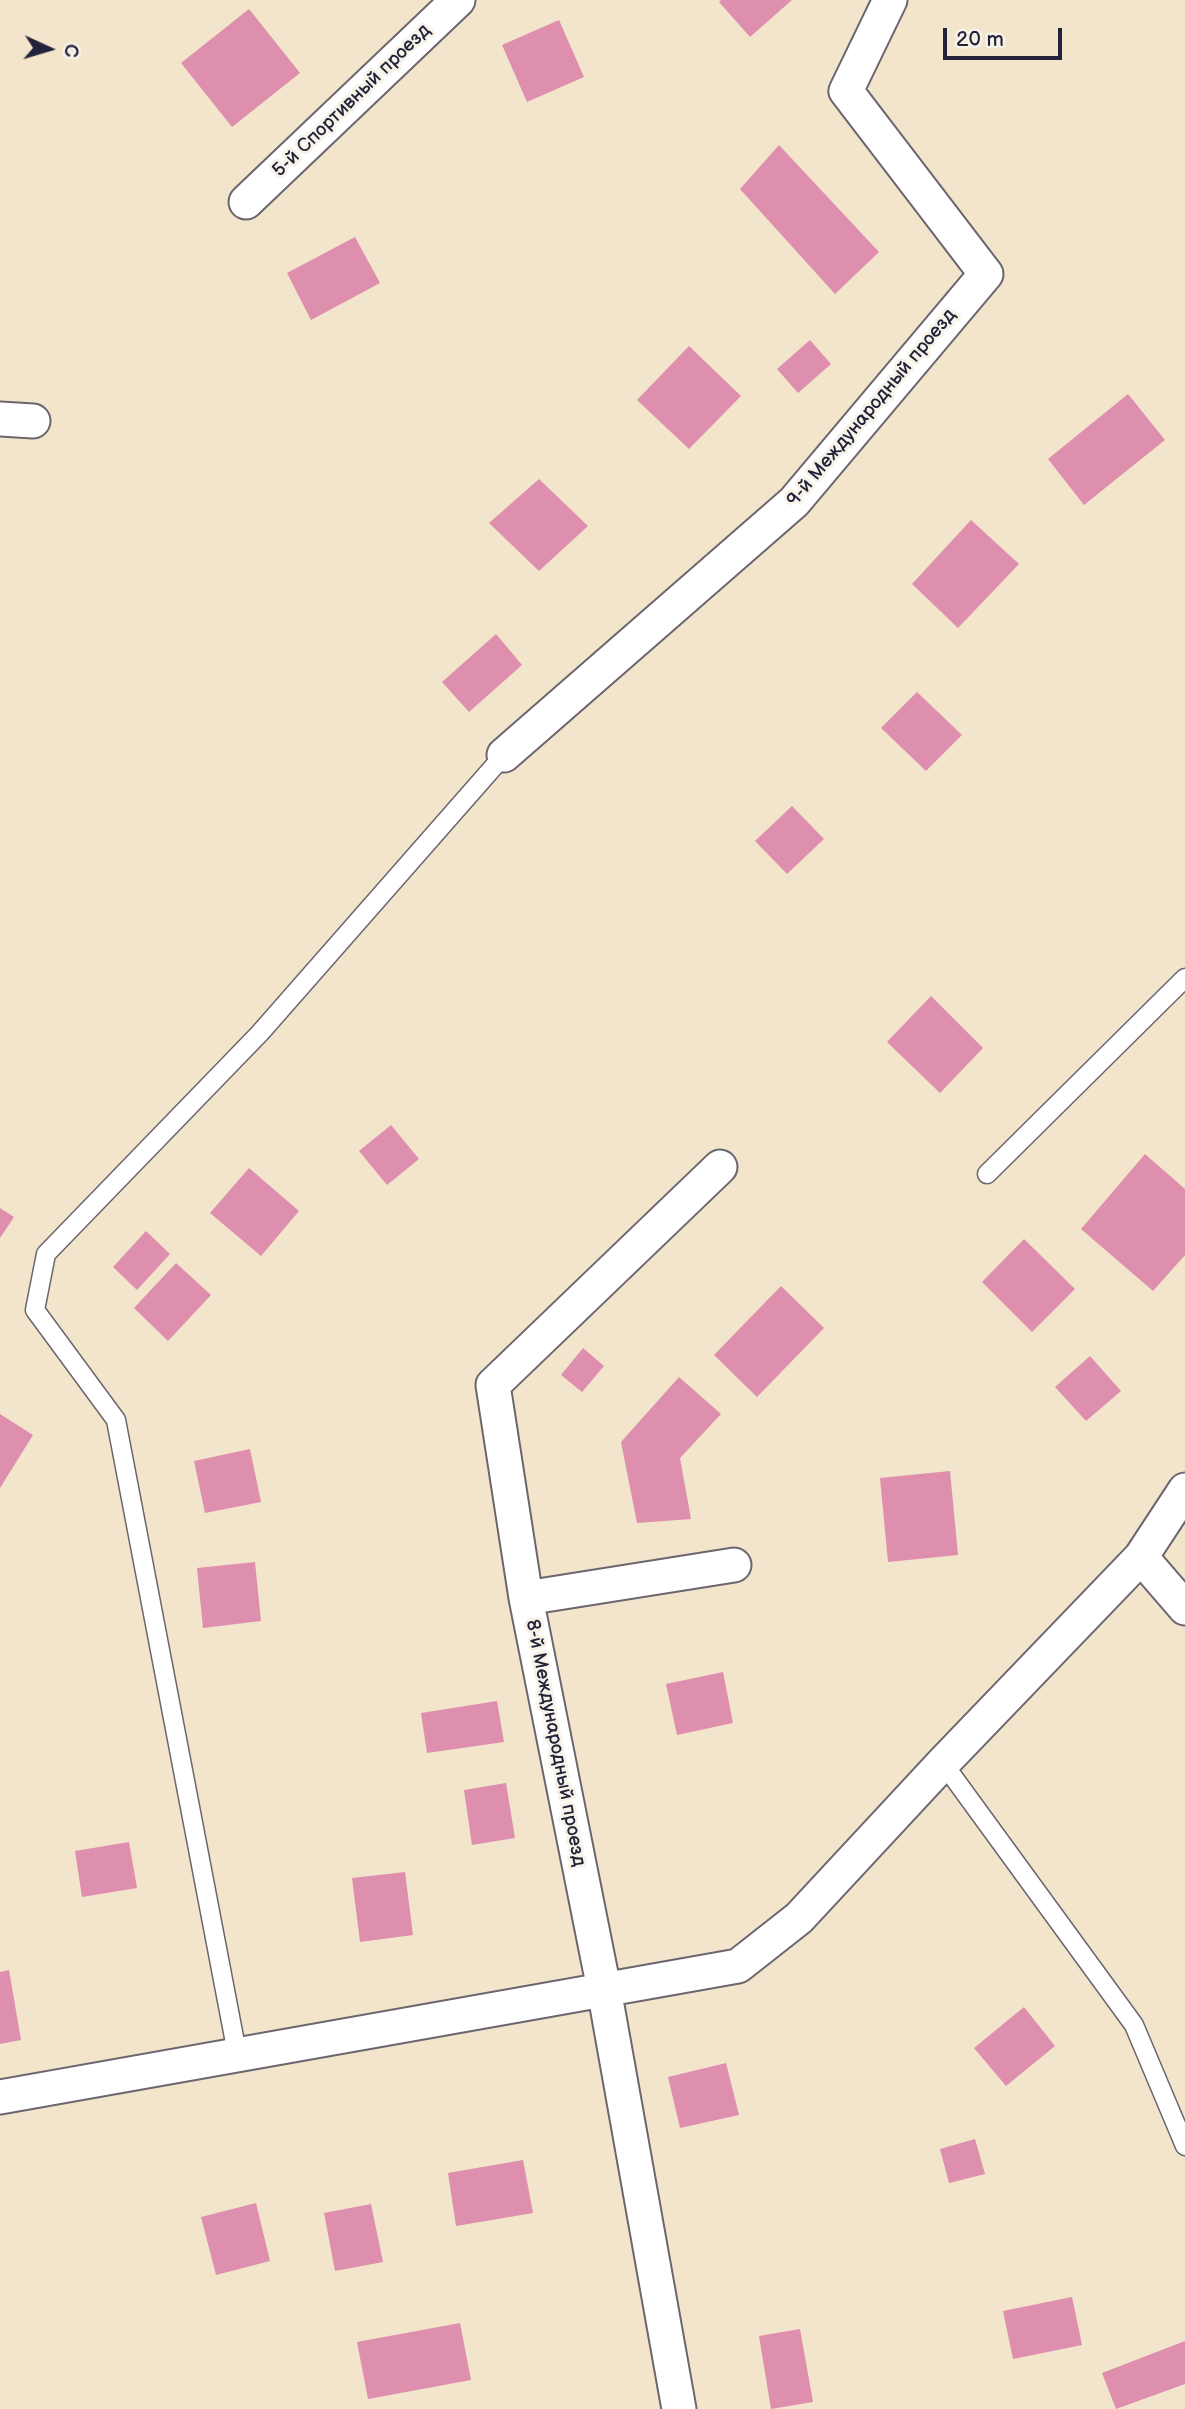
<!DOCTYPE html>
<html>
<head>
<meta charset="utf-8">
<style>
	body { margin:0 }
	#map { position:relative; width:1185px; height:2409px; overflow:hidden; background:#f3e4cc; font-family:"Balsamiq Sans",sans-serif }
	canvas { display:block }
	.north { position:absolute; left:14px; top:14px; width:70px; height:70px; -webkit-text-stroke:5px #f7f3e8; paint-order:stroke; rotate:94deg; font-size:19px; font-weight:700; line-height:28px; text-align:center; color:#22223b }
	.north::after { content:''; display:block; margin:auto; width:24px; height:32px; background:#22223b; clip-path:polygon(50% 0,100% 100%,50% 72%,0 100%) }
	.scale { position:absolute; left:943px; top:28px; width:119px; height:32px; box-sizing:border-box; border:4px solid #22223b; border-top:0; padding-left:9px; font-size:21px; line-height:24px; white-space:nowrap; color:#22223b; -webkit-text-stroke:5px #f7f3e8; paint-order:stroke }
</style>
</head>
<body>
<div id="map">
<canvas width="1185" height="2409"></canvas>
<div class="north">С</div>
<div class="scale">20 m</div>
</div>
<script>
const ctx = document.querySelector('canvas').getContext('2d');
ctx.lineJoin = 'round';
function fill(path, color) { ctx.fillStyle = color; ctx.fill(path, 'evenodd'); }
const shape = rows => new Path2D(rows.map(r => 'M' + r).join(''));
function stroke(path, color, width, dash) { ctx.strokeStyle = color; ctx.lineWidth = width; ctx.lineCap = dash ? 'butt' : 'round'; ctx.setLineDash(dash || []); ctx.stroke(path); }
function write(font, color, halo, rows, align = 'center') {
  ctx.font = font + ' "Balsamiq Sans",sans-serif'; ctx.lineWidth = 6; ctx.setLineDash([]); ctx.textBaseline = 'middle'; ctx.strokeStyle = halo; ctx.fillStyle = color; for (const [text, x, y, turn = 0] of rows) {
    ctx.save(); ctx.translate(x, y); ctx.rotate((+turn || 0) * Math.PI / 180); ctx.textAlign = isNaN(turn) ? turn : align; if (halo) ctx.strokeText(text, 0, 0); ctx.fillText(text, 0, 0); ctx.restore();
  }
}
fill(shape([
	[721,0,792,0,750,37,719,2],
	[249,9,300,73,232,127,181,63],
	[559,20,584,77,527,102,502,45],
	[779,145,879,252,835,294,740,189],
	[355,237,380,283,311,320,287,273],
	[810,340,831,364,798,393,777,369],
	[689,346,741,396,689,449,637,400],
	[1128,394,1165,440,1084,505,1048,459],
	[539,479,588,526,539,571,489,523],
	[971,520,1019,564,958,628,912,584],
	[496,634,522,665,469,712,442,682],
	[917,692,962,735,926,771,881,728],
	[792,806,824,839,787,874,755,841],
	[931,996,983,1048,940,1093,887,1042],
	[391,1125,419,1159,387,1185,359,1151],
	[1145,1154,1185,1189,1185,1255,1153,1291,1081,1229],
	[249,1168,299,1211,261,1256,210,1213],
	[0,1208,14,1217,0,1238],
	[146,1231,170,1254,137,1290,113,1267],
	[1024,1239,1075,1289,1032,1332,982,1282],
	[176,1263,211,1295,168,1341,134,1308],
	[781,1286,824,1328,757,1397,714,1355],
	[583,1348,604,1366,582,1392,561,1375],
	[1090,1356,1121,1391,1086,1421,1055,1387],
	[679,1377,721,1414,680,1458,691,1519,637,1523,621,1442],
	[0,1414,33,1435,0,1488],
	[250,1449,261,1502,205,1513,194,1461],
	[950,1471,958,1555,888,1562,880,1478],
	[255,1562,261,1621,203,1628,197,1568],
	[723,1672,733,1723,677,1735,666,1684],
	[497,1701,504,1742,427,1753,421,1713],
	[506,1783,515,1838,472,1845,464,1790],
	[129,1842,137,1888,82,1897,75,1851],
	[405,1872,413,1935,360,1942,352,1878],
	[9,1970,21,2040,0,2044,0,1972],
	[1024,2007,1055,2046,1006,2086,974,2048],
	[726,2063,739,2115,680,2128,668,2077],
	[975,2139,985,2174,949,2183,940,2149],
	[523,2160,533,2213,456,2226,448,2173],
	[256,2203,270,2261,216,2275,201,2217],
	[371,2204,383,2262,335,2271,324,2213],
	[1072,2297,1082,2345,1013,2359,1003,2311],
	[460,2323,471,2380,368,2399,357,2342],
	[800,2329,813,2402,771,2409,759,2336],
	[1185,2341,1185,2384,1116,2409,1102,2373]
]), '#dd8fad');
const service = shape([
	[987,1174,1185,978],
	[943,1763,1134,2025,1185,2146],
	[237,2053,116,1420,35,1310,46,1254,260,1033,504,755]
]);
const minor = shape([
	[246,202,458,0],
	[0,419,33,421],
	[504,755,794,502,986,274,846,91,890,0],
	[1141,1557,1185,1608],
	[526,1598,734,1565],
	[0,2097,738,1966,799,1918,943,1763,1141,1557,1185,1490],
	[679,2409,604,1989,526,1598,493,1385,720,1167]
]);
stroke(service, '#6b666e', 21);
stroke(minor, '#6b666e', 37);
stroke(service, '#fff', 18);
stroke(minor, '#fff', 33);
write('19px', '#22223b', '#f7f3e8', [
	["5-й Спортивный проезд",352,101,-44],
	["9-й Международный проезд",872,408,-50],
	["8-й Международный проезд",555,1743,79]
]);
</script>
</body>
</html>
